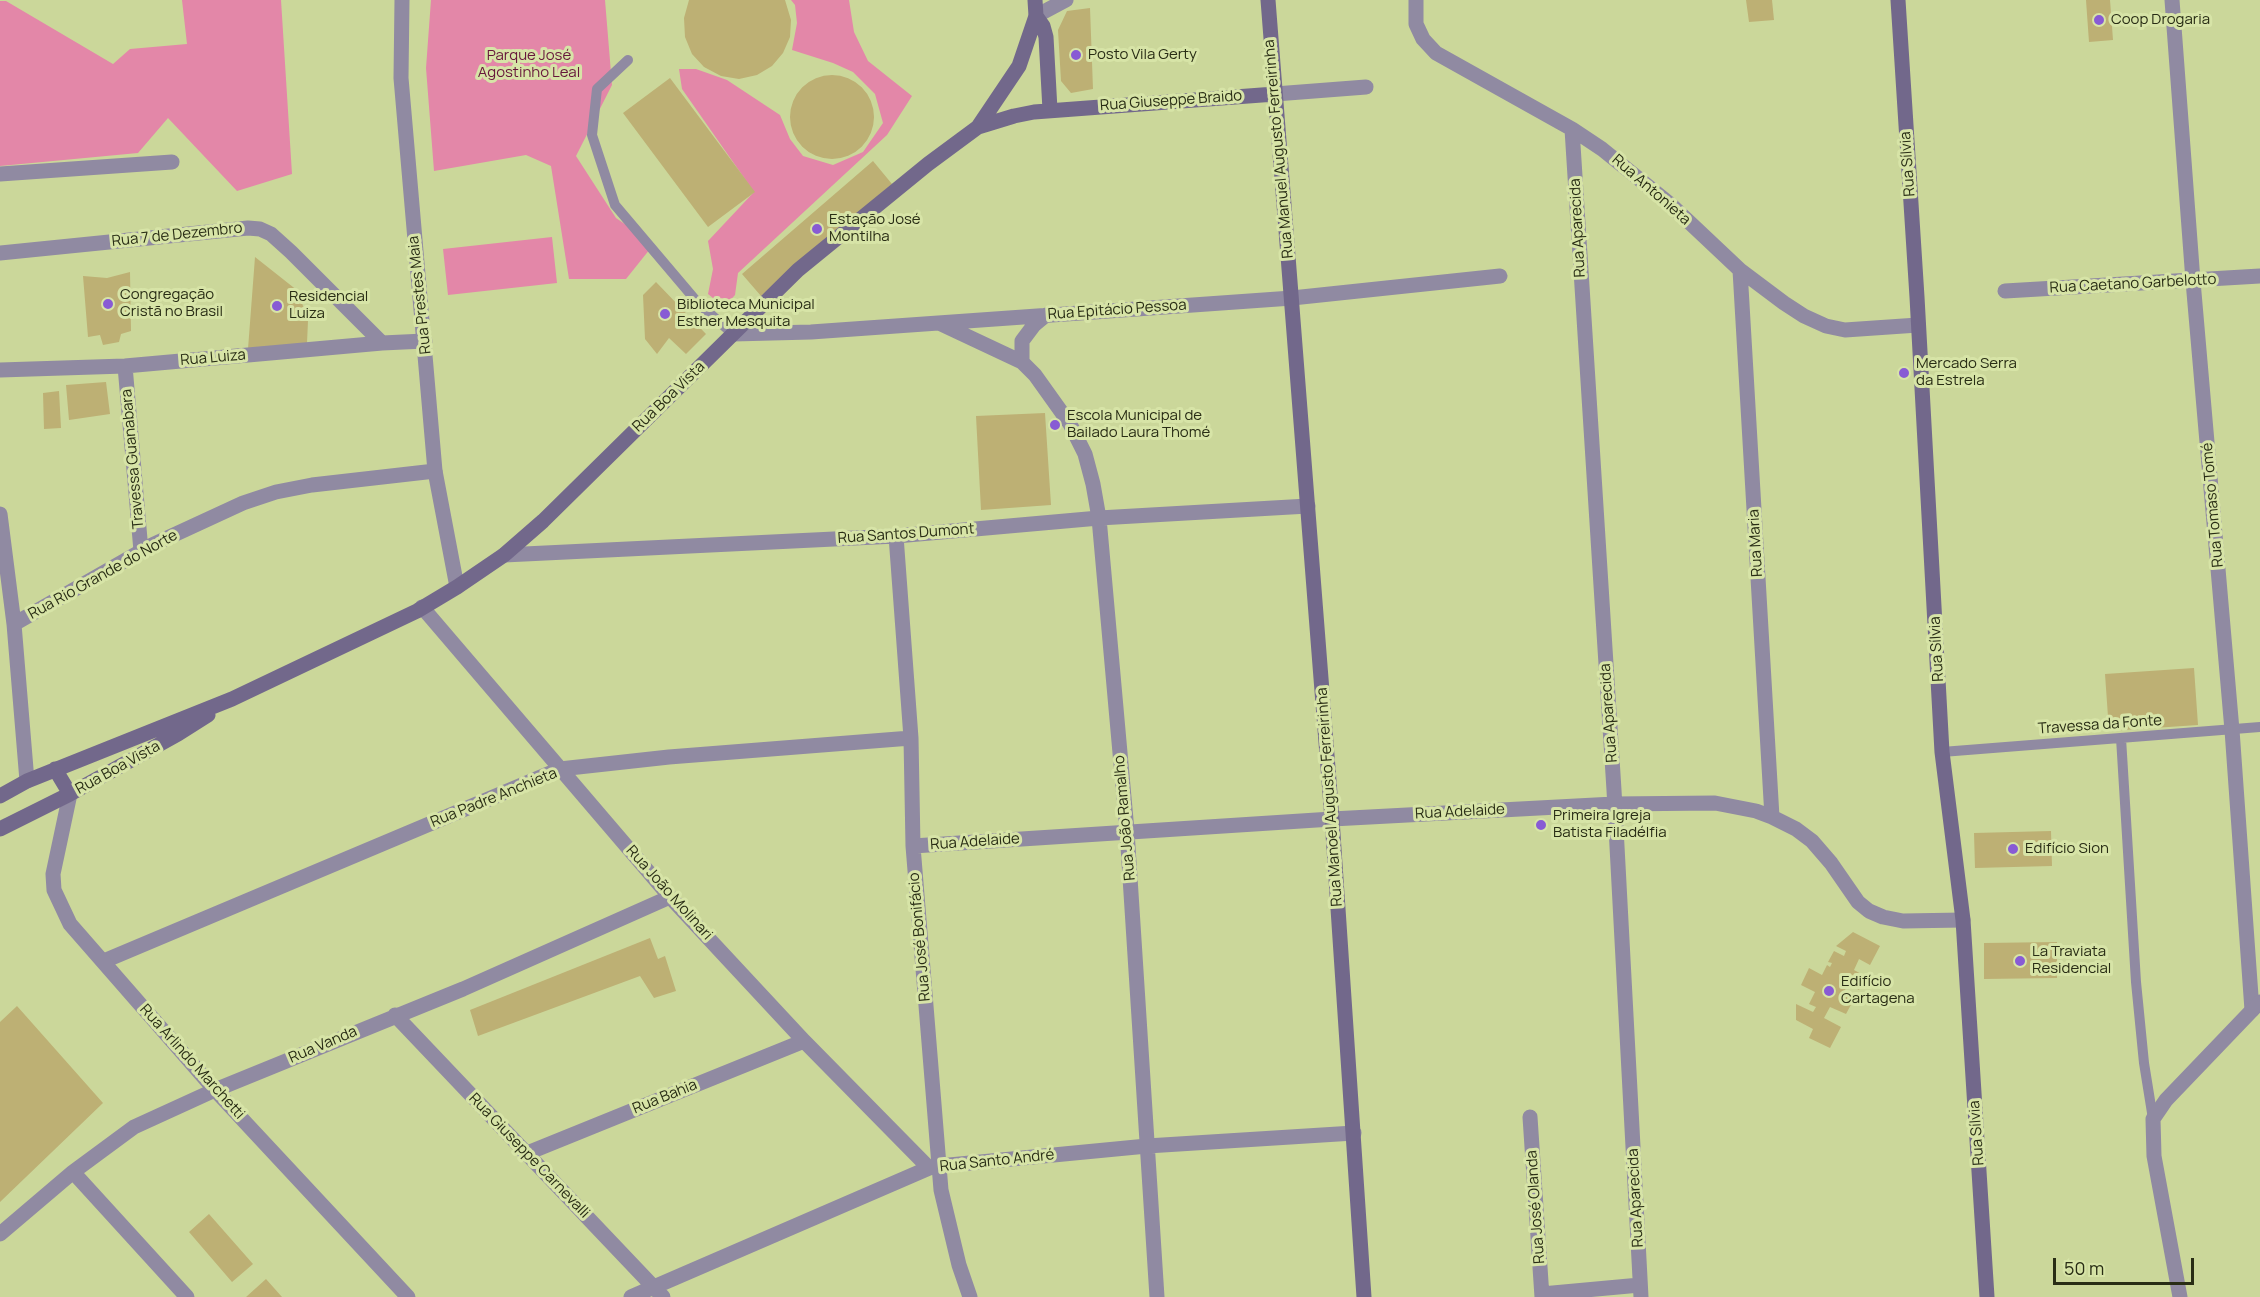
<!DOCTYPE html>
<html>
<head>
<meta charset="utf-8">
<style>
	body { margin:0 }
	#map { position:relative; width:2260px; height:1297px; overflow:hidden; background:#cbd79a; font-family:Manrope,sans-serif }
	canvas { display:block }
	.scale { position:absolute; left:2053px; top:1258px; width:141px; height:27px; box-sizing:border-box; border:3px solid #292d15; border-top:0; padding-left:8px; font-size:18px; line-height:21px; white-space:nowrap; color:#292d15; -webkit-text-stroke:4px #d7e4a7; paint-order:stroke }
</style>
</head>
<body>
<div id="map">
<canvas width="2260" height="1297"></canvas>
<div class="scale">50 m</div>
</div>
<script>
const ctx = document.querySelector('canvas').getContext('2d');
ctx.lineJoin = 'round';
function fill(path, color) { ctx.fillStyle = color; ctx.fill(path, 'evenodd'); }
const shape = rows => new Path2D(rows.map(r => 'M' + r).join(''));
function stroke(path, color, width, dash) { ctx.strokeStyle = color; ctx.lineWidth = width; ctx.lineCap = dash ? 'butt' : 'round'; ctx.setLineDash(dash || []); ctx.stroke(path); }
function write(font, color, halo, rows, align = 'center') {
  ctx.font = font + ' Manrope,sans-serif'; ctx.lineWidth = 6; ctx.setLineDash([]); ctx.textBaseline = 'middle'; ctx.strokeStyle = halo; ctx.fillStyle = color; for (const [text, x, y, turn = 0] of rows) {
    ctx.save(); ctx.translate(x, y); ctx.rotate((+turn || 0) * Math.PI / 180); ctx.textAlign = isNaN(turn) ? turn : align; if (halo) ctx.strokeText(text, 0, 0); ctx.fillText(text, 0, 0); ctx.restore();
  }
}
fill(shape([
	[182,0,281,0,292,174,237,191,168,118,138,153,0,166,0,1,6,1,113,64,130,49,187,44],
	[431,0,605,0,612,85,576,156,616,218,654,244,626,279,569,279,551,166,526,155,434,171,426,68],
	[791,0,849,0,854,32,868,61,912,96,887,135,738,273,735,295,724,307,708,294,713,269,708,241,754,192,682,89,679,69,696,69,727,80,780,115,790,139,803,156,833,165,863,152,883,123,875,94,853,72,833,63,792,50,797,23,795,5],
	[552,237,557,283,448,295,443,249]
]), '#e387a8');
fill(shape([
	[689,0,785,0,791,20,790,37,783,53,772,66,757,75,739,79,721,76,704,67,692,54,685,37,684,18],
	[1746,0,1772,0,1774,20,1749,22],
	[2086,0,2110,0,2113,40,2089,42],
	[1090,8,1093,89,1071,93,1061,81,1058,30,1067,11],
	'790 117a42 42 0 1 1 84 0a42 42 0 1 1-84 0Z',
	[670,78,755,192,708,227,623,113],
	[873,161,892,184,761,296,742,274],
	[255,257,298,291,308,321,307,343,248,349],
	[130,272,131,331,121,334,119,342,103,345,100,335,88,337,83,276,107,278],
	[656,282,706,334,686,354,669,338,657,354,645,339,643,295],
	[106,382,110,414,69,420,66,385],
	[59,391,61,428,44,429,43,393],
	[1045,413,1051,505,981,510,976,416],
	[2194,668,2198,725,2109,731,2105,674],
	[2051,831,2052,866,1975,868,1974,833],
	[1853,932,1880,946,1870,965,1859,959,1854,970,1865,976,1859,990,1848,984,1843,994,1854,999,1846,1014,1830,1007,1824,1018,1841,1027,1830,1048,1809,1038,1813,1029,1796,1020,1796,1004,1813,1012,1816,1007,1809,1004,1815,992,1801,985,1809,968,1822,975,1827,965,1830,967,1832,963,1828,962,1834,951,1844,956,1846,951,1836,946],
	[650,938,658,959,665,956,676,991,654,998,640,976,478,1036,470,1010],
	[2057,942,2057,978,1984,979,1984,943],
	[17,1006,103,1103,0,1202,0,1022],
	[209,1214,253,1264,232,1282,189,1232],
	[266,1279,282,1297,246,1297]
]), '#bdb074');
stroke(shape([
	[628,60,597,89,592,135,615,205,698,303,733,334],
	[2121,738,2136,982,2144,1063,2153,1119],
	[1942,752,2260,727]
]), '#908aa2', 10);
stroke(shape([
	[1036,16,1066,0]
]), '#908aa2', 15);
stroke(shape([
	[1416,0,1416,24,1423,39,1436,53,1572,129,1602,149,1670,204,1740,270,1784,303,1804,316,1826,326,1845,330,1918,325],
	[2172,0,2193,281,2232,730,2252,1010],
	[1275,94,1366,87],
	[1572,129,1614,790,1641,1297],
	[0,174,172,162],
	[0,253,248,228,260,229,271,234,291,252,382,343],
	[1740,270,1772,817],
	[2005,291,2260,276],
	[939,323,1022,362,1035,375,1070,424,1085,454,1093,484,1099,518,1127,831,1157,1297],
	[733,334,811,332,1292,298,1500,276],
	[1022,362,1022,341,1034,325,1046,315],
	[125,366,141,551],
	[0,370,125,366,382,343,425,341],
	[0,514,14,624,27,781],
	[896,536,911,738,913,846,941,1190,959,1265,970,1297],
	[504,555,896,536,1099,518,1308,506],
	[422,607,670,897,804,1041,929,1168],
	[14,624,152,545,243,503,276,492,312,485,435,471],
	[913,846,1332,819,1614,804,1715,803,1756,811,1772,817,1796,829,1812,841,1831,863,1858,902,1869,911,1883,917,1903,921,1963,920],
	[104,961,560,769,669,757,911,738],
	[395,1015,663,1297],
	[1530,1117,1542,1297],
	[525,1154,804,1041],
	[73,1172,187,1297],
	[0,1234,73,1172,134,1127,215,1090,463,989,670,897],
	[1542,1294,1640,1285],
	[631,1297,929,1168,939,1166,1147,1146,1354,1133]
]), '#908aa2', 15);
stroke(shape([
	[402,0,401,78,435,471,457,587],
	[70,794,53,874,54,890,70,924,215,1090,408,1297],
	[2180,1297,2154,1156,2153,1119,2166,1100,2260,1002]
]), '#908aa2', 15);
stroke(shape([
	[1035,0,1036,16,1043,26,1046,37,1050,110],
	[1268,0,1332,819,1364,1297],
	[1898,0,1917,297,1942,752,1963,920,1987,1297],
	[978,127,1014,116,1034,112,1275,94],
	[55,769,70,794],
	[0,796,27,781,232,699,417,611,457,587,504,555,543,521,798,270,928,164,978,127,1019,66,1036,16],
	[0,829,70,794,178,734,208,715]
]), '#72688b', 15);
for (const [x, y, r, color] of [
	[2099,20,6,"#885bd4"],
	[1076,55,6,"#885bd4"],
	[817,229,6,"#885bd4"],
	[108,304,6,"#885bd4"],
	[277,306,6,"#885bd4"],
	[665,314,6,"#885bd4"],
	[1904,373,6,"#885bd4"],
	[1055,425,6,"#885bd4"],
	[1541,825,6,"#885bd4"],
	[2013,849,6,"#885bd4"],
	[2020,961,6,"#885bd4"],
	[1829,991,6,"#885bd4"]
]) { const dot = new Path2D(); dot.arc(x, y, r, 0, 2 * Math.PI); ctx.fillStyle = color; ctx.fill(dot); stroke(dot, '#d7e4a7', 2); }
write('15px', '#292d15', '#d7e4a7', [
	["Coop Drogaria",2111,20],
	["Posto Vila Gerty",1088,55],
	["Estação José",829,220],
	["Montilha",829,237],
	["Congregação",120,295],
	["Cristã no Brasil",120,312],
	["Residencial",289,297],
	["Luiza",289,314],
	["Biblioteca Municipal",677,305],
	["Esther Mesquita",677,322],
	["Mercado Serra",1916,364],
	["da Estrela",1916,381],
	["Escola Municipal de",1067,416],
	["Bailado Laura Thomé",1067,433],
	["Primeira Igreja",1553,816],
	["Batista Filadélfia",1553,833],
	["Edifício Sion",2025,849],
	["La Traviata",2032,952],
	["Residencial",2032,969],
	["Edifício",1841,982],
	["Cartagena",1841,999]
], 'left');
write('15px', '#67173b', '#d7e4a7', [
	["Parque José",529,56],
	["Agostinho Leal",529,73]
]);
write('15px', '#292d15', '#d7e4a7', [
	["Rua Giuseppe Braido",1171,101,-4],
	["Rua Manuel Augusto Ferreirinha",1279,149,-95],
	["Rua Sílvia",1908,164,-94],
	["Rua Antonieta",1651,190,41],
	["Rua Aparecida",1578,228,-93],
	["Rua 7 de Dezembro",177,235,-6],
	["Rua Caetano Garbelotto",2133,284,-3],
	["Rua Prestes Maia",420,295,-96],
	["Rua Epitácio Pessoa",1117,310,-4],
	["Rua Luiza",213,358,-5],
	["Rua Boa Vista",669,397,-44],
	["Travessa Guanabara",133,459,-95],
	["Rua Tomaso Tomé",2213,505,-95],
	["Rua Santos Dumont",906,534,-4],
	["Rua Maria",1756,543,-93],
	["Rua Rio Grande do Norte",103,575,-29],
	["Rua Sílvia",1937,649,-93],
	["Rua Aparecida",1609,713,-94],
	["Travessa da Fonte",2100,725,-4],
	["Rua Boa Vista",118,768,-29],
	["Rua Manoel Augusto Ferreirinha",1330,797,-94],
	["Rua Padre Anchieta",494,798,-22],
	["Rua Adelaide",1460,812,-3],
	["Rua João Ramalho",1125,818,-95],
	["Rua Adelaide",975,842,-4],
	["Rua João Molinari",669,893,48],
	["Rua José Bonifácio",920,937,-95],
	["Rua Vanda",323,1045,-23],
	["Rua Arlindo Marchetti",192,1062,48],
	["Rua Bahia",665,1097,-22],
	["Rua Sílvia",1977,1133,-94],
	["Rua Giuseppe Carnevalli",529,1156,46],
	["Rua Santo André",997,1161,-6],
	["Rua Aparecida",1636,1198,-93],
	["Rua José Olanda",1536,1207,-94]
]);
</script>
</body>
</html>
